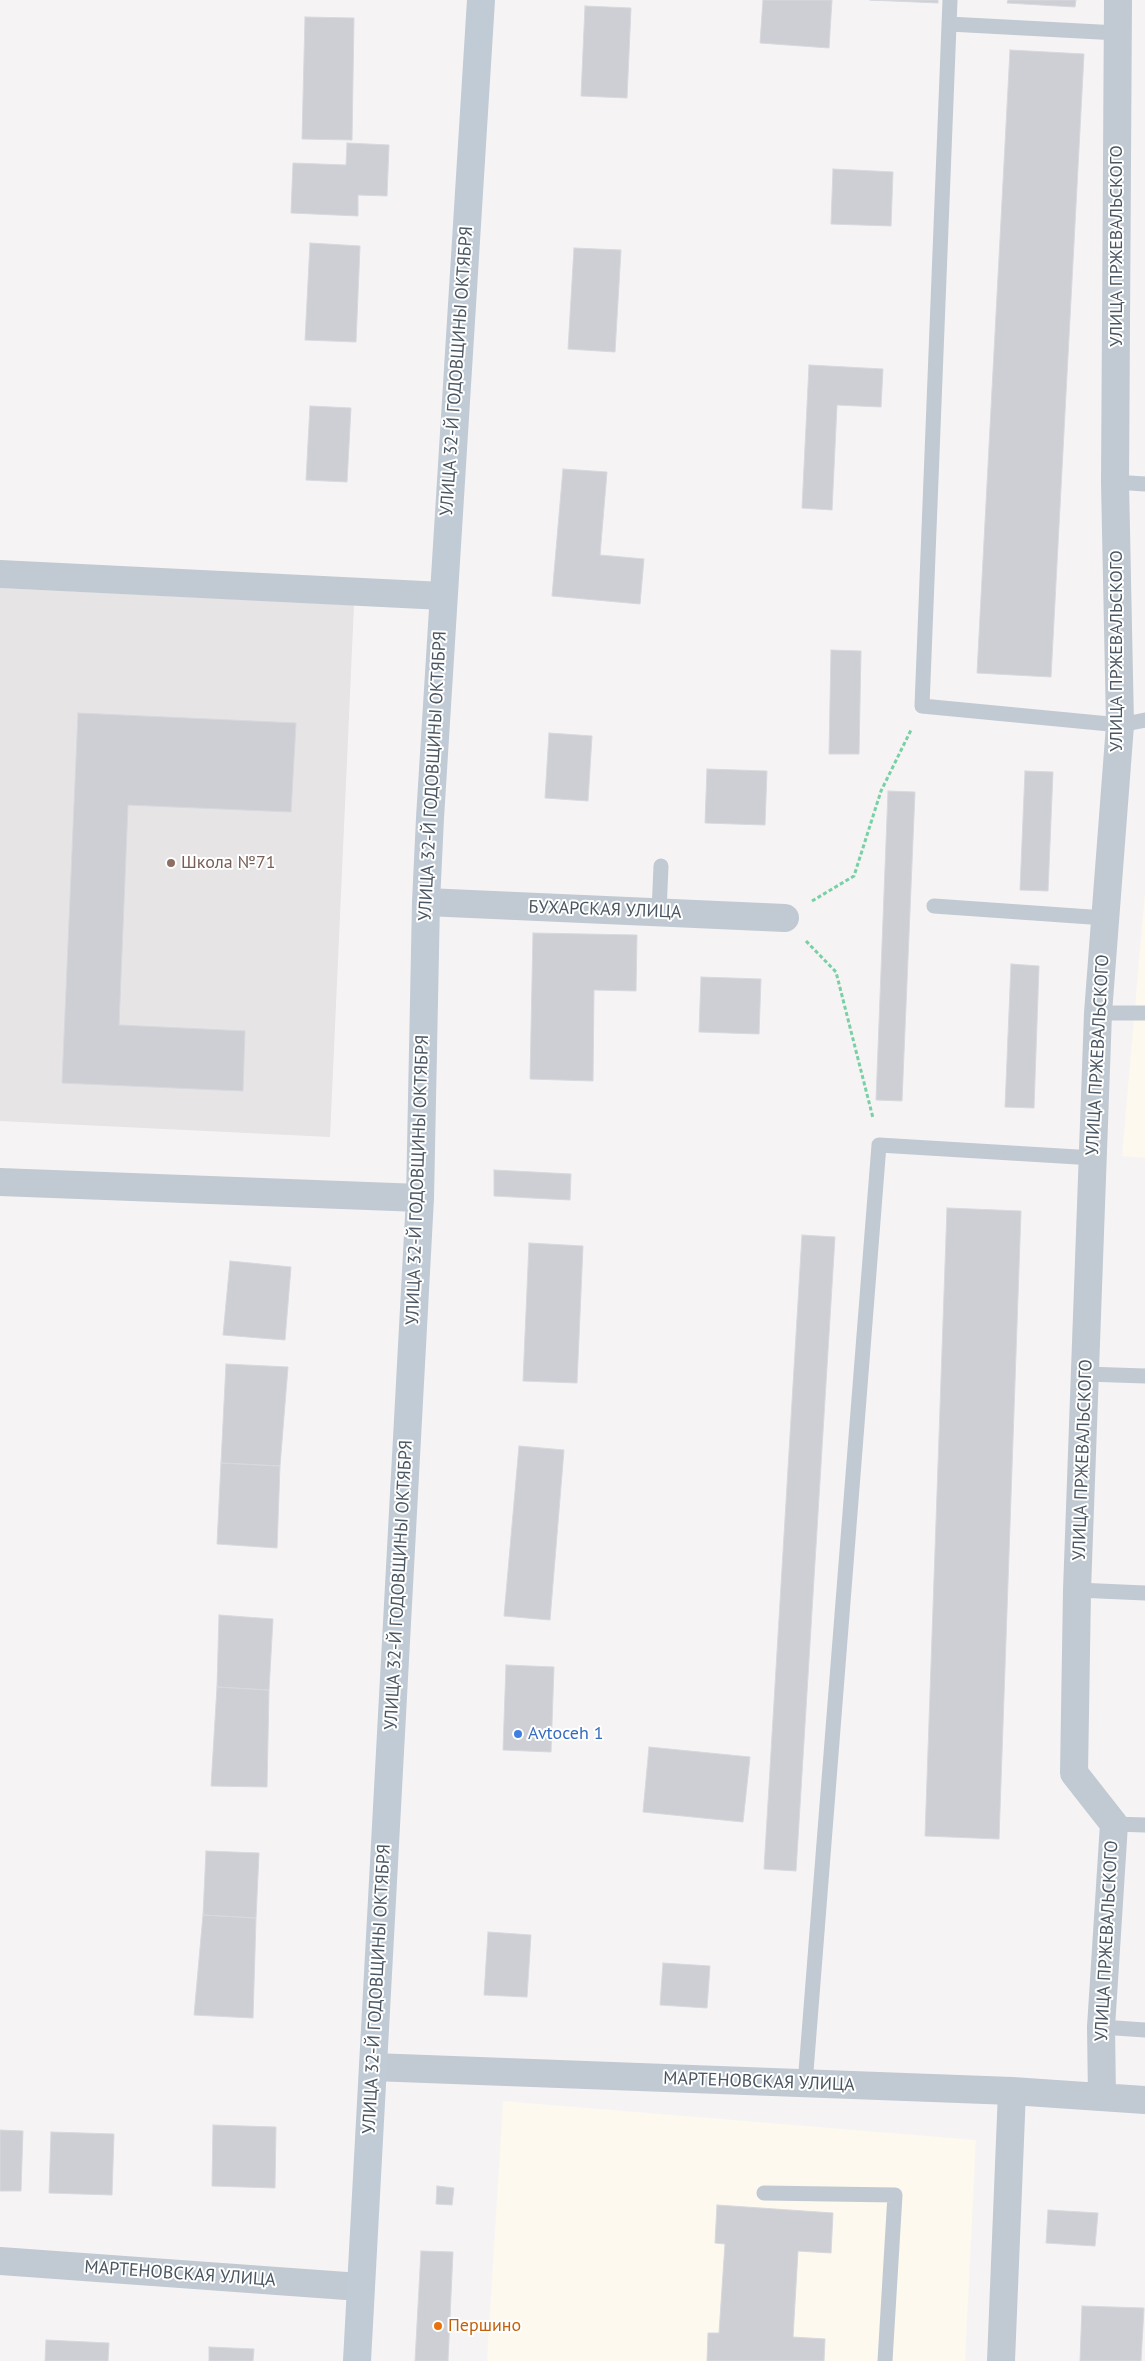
<!DOCTYPE html>
<html>
<head>
<meta charset="utf-8">
<style>
	body { margin:0 }
	canvas { display:block; background:#f5f3f3 }
</style>
</head>
<body>
<canvas width="1145" height="2361"></canvas>
<script>
const ctx = document.querySelector('canvas').getContext('2d');
ctx.lineJoin = 'round';
function fill(path, color) { ctx.fillStyle = color; ctx.fill(path, 'evenodd'); }
const shape = rows => new Path2D(rows.map(r => 'M' + r).join(''));
function stroke(path, color, width, dash) { ctx.strokeStyle = color; ctx.lineWidth = width; ctx.lineCap = dash ? 'butt' : 'round'; ctx.setLineDash(dash || []); ctx.stroke(path); }
function write(font, color, halo, rows, align = 'center') {
  ctx.font = font + ' "PT Sans",sans-serif'; ctx.lineWidth = 4; ctx.setLineDash([]); ctx.textBaseline = 'middle'; ctx.strokeStyle = halo; ctx.fillStyle = color; for (const [text, x, y, turn = 0] of rows) {
    ctx.save(); ctx.translate(x, y); ctx.rotate((+turn || 0) * Math.PI / 180); ctx.textAlign = isNaN(turn) ? turn : align; if (halo) ctx.strokeText(text, 0, 0); ctx.fillText(text, 0, 0); ctx.restore();
  }
}
fill(shape([
	[1145,892,1145,1158,1122,1156],
	[503,2101,976,2140,965,2361,487,2361]
]), '#fdf9ef');
fill(shape([
	[0,588,354,605,330,1137,0,1121]
]), '#e6e4e5');
const building = shape([
	[763,0,832,0,829,48,760,43,763,0],
	[870,0,938,0,938,3,870,0],
	[1008,0,1076,0,1075,7,1007,3,1008,0],
	[585,6,631,8,627,98,581,96,585,6],
	[305,17,354,18,352,140,302,139,305,17],
	[1010,50,1084,54,1051,677,977,673,1010,50],
	[347,143,389,145,387,196,358,195,358,216,291,213,293,163,346,165,347,143],
	[833,169,893,172,891,226,831,224,833,169],
	[310,243,360,246,356,342,305,340,310,243],
	[574,248,621,250,615,352,568,349,574,248],
	[809,365,883,369,881,407,837,405,832,510,802,508,809,365],
	[310,406,351,408,347,482,306,480,310,406],
	[563,469,607,472,600,555,644,559,640,604,552,596,563,469],
	[831,650,861,651,859,754,829,754,831,650],
	[78,713,296,723,291,812,128,805,119,1025,245,1031,243,1091,62,1083,78,713],
	[549,733,592,736,588,801,545,798,549,733],
	[707,769,767,771,765,825,705,823,707,769],
	[1025,771,1053,772,1048,891,1020,890,1025,771],
	[888,791,915,792,902,1101,876,1100,888,791],
	[533,933,637,935,636,991,594,990,593,1081,530,1079,533,933],
	[1011,964,1039,966,1034,1108,1005,1107,1011,964],
	[701,977,761,979,759,1034,699,1032,701,977],
	[494,1170,571,1174,570,1200,494,1196,494,1170],
	[947,1208,1021,1211,999,1839,925,1836,947,1208],
	[802,1235,835,1237,796,1871,764,1869,802,1235],
	[529,1243,583,1246,577,1383,523,1381,529,1243],
	[230,1261,291,1267,285,1340,223,1335,230,1261],
	[226,1364,288,1367,280,1466,221,1463,226,1364],
	[519,1446,564,1450,550,1620,504,1616,519,1446],
	[221,1463,280,1466,277,1548,217,1544,221,1463],
	[219,1615,273,1619,269,1690,217,1687,219,1615],
	[506,1665,554,1667,551,1752,503,1750,506,1665],
	[217,1687,269,1690,267,1787,211,1786,217,1687],
	[649,1747,750,1757,743,1822,643,1812,649,1747],
	[206,1851,259,1853,256,1918,203,1915,206,1851],
	[203,1915,256,1918,253,2018,194,2015,203,1915],
	[488,1932,531,1935,527,1997,484,1995,488,1932],
	[663,1963,710,1966,707,2008,660,2005,663,1963],
	[213,2125,276,2127,275,2188,212,2186,213,2125],
	[0,2130,23,2131,21,2191,0,2191,0,2130],
	[51,2132,114,2134,112,2195,49,2193,51,2132],
	[437,2186,454,2188,452,2205,436,2204,437,2186],
	[717,2205,833,2213,831,2253,798,2251,793,2337,825,2339,824,2361,707,2361,708,2333,719,2333,725,2244,715,2243,717,2205],
	[1048,2210,1098,2213,1095,2246,1046,2243,1048,2210],
	[421,2251,453,2252,448,2361,415,2361,421,2251],
	[1082,2306,1144,2308,1141,2361,1080,2361,1082,2306],
	[46,2340,109,2343,108,2361,45,2361,46,2340],
	[209,2347,254,2349,253,2361,209,2361,209,2347]
]);
fill(building, '#cdcfd5');
stroke(building, '#d7d9de', 1);
stroke(shape([
	[812,901,854,876,881,791,911,730],
	[806,941,836,972,873,1118]
]), '#7ad0a6', 3, [4, 2.5]);
stroke(shape([
	[950,0,922,706,1120,725,1145,720],
	[949,24,1118,33],
	[1115,482,1145,484],
	[934,906,1105,918],
	[659,912,661,866],
	[1098,1013,1145,1013],
	[1086,1374,1145,1376],
	[1077,1590,1145,1593],
	[1114,1824,1145,1825],
	[1101,2027,1145,2030],
	[805,2084,879,1145,1094,1158],
	[764,2193,895,2195,885,2361]
]), '#c1cad2', 15);
stroke(shape([
	[0,574,443,596],
	[426,902,785,918],
	[0,1182,420,1198],
	[373,2067,1012,2091,1145,2100],
	[1102,2097,1101,2027,1114,1824,1074,1773,1077,1590,1098,1013,1120,725,1115,482,1118,0],
	[0,2261,360,2287],
	[1001,2361,1012,2091]
]), '#c1cad2', 28);
stroke(shape([
	[357,2361,420,1198,426,902,430,818,481,0]
]), '#c1cbd6', 28);
for (const [x, y, r, color] of [
	[171,863,5,"#8d6e63"],
	[518,1734,5,"#3f7fe0"],
	[438,2326,5,"#e8710a"]
]) { const dot = new Path2D(); dot.arc(x, y, r, 0, 2 * Math.PI); ctx.fillStyle = color; ctx.fill(dot); stroke(dot, '#fff', 2); }
write('18px', '#4a5661', '#fff', [
	["УЛИЦА ПРЖЕВАЛЬСКОГО",1117,246,-90],
	["УЛИЦА 32-Й ГОДОВЩИНЫ ОКТЯБРЯ",457,371,-86],
	["УЛИЦА ПРЖЕВАЛЬСКОГО",1117,651,-90],
	["УЛИЦА 32-Й ГОДОВЩИНЫ ОКТЯБРЯ",433,776,-87],
	["БУХАРСКАЯ УЛИЦА",605,910,2],
	["УЛИЦА ПРЖЕВАЛЬСКОГО",1098,1055,-87],
	["УЛИЦА 32-Й ГОДОВЩИНЫ ОКТЯБРЯ",418,1180,-88],
	["УЛИЦА ПРЖЕВАЛЬСКОГО",1083,1460,-88],
	["УЛИЦА 32-Й ГОДОВЩИНЫ ОКТЯБРЯ",399,1585,-87],
	["УЛИЦА ПРЖЕВАЛЬСКОГО",1107,1941,-87],
	["УЛИЦА 32-Й ГОДОВЩИНЫ ОКТЯБРЯ",377,1989,-87],
	["МАРТЕНОВСКАЯ УЛИЦА",759,2082,2],
	["МАРТЕНОВСКАЯ УЛИЦА",180,2274,4]
]);
write('18px', '#785e54', '#fff', [
	["Школа №71",181,863]
], 'left');
write('18px', '#366cbe', '#fff', [
	["Avtoceh 1",528,1734]
], 'left');
write('18px', '#c56008', '#fff', [
	["Першино",448,2326]
], 'left');
</script>
</body>
</html>
